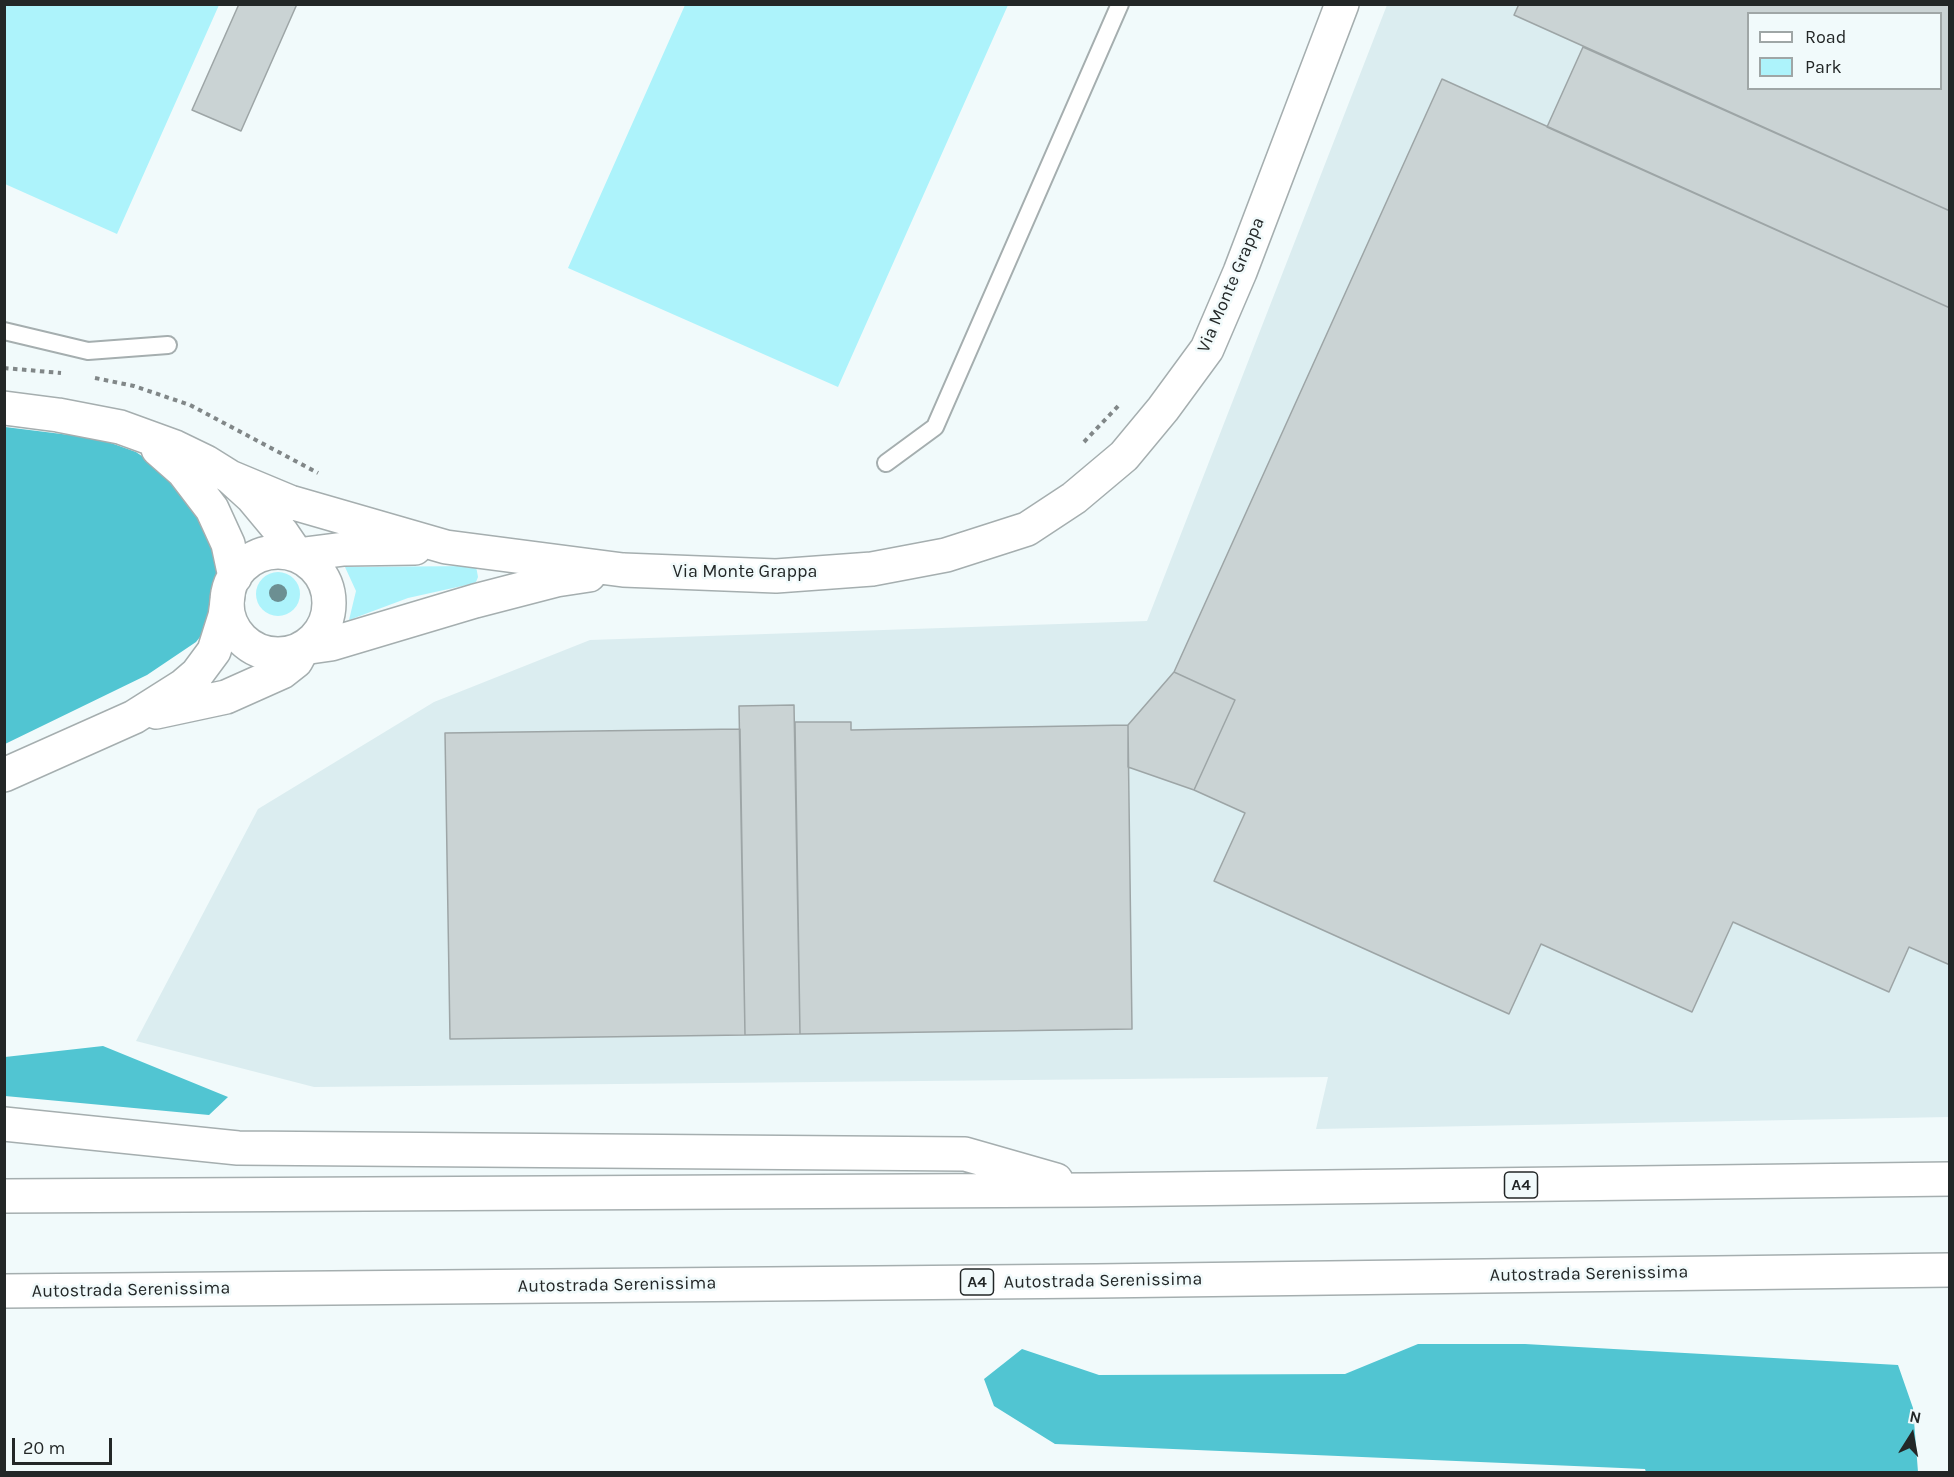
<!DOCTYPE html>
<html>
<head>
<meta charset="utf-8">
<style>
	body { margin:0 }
	#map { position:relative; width:1954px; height:1477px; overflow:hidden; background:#f1fafb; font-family:Karla,sans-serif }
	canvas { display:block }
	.frame { position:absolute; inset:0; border:6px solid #232727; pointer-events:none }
	.legend { position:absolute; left:1747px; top:12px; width:195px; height:78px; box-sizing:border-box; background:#f1fafb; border:2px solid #9fa6a6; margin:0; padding:8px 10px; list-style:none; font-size:18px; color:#232727 }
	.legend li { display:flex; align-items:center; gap:12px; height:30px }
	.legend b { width:30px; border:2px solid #9fa6a6 }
	.north { position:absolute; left:1882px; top:1405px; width:60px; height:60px; -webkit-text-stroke:4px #f1fafb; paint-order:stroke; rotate:11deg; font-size:16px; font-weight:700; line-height:24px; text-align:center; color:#232727 }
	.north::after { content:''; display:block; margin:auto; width:21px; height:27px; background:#232727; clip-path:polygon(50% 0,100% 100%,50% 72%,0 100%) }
	.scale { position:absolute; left:12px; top:1438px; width:100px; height:27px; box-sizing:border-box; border:3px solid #232727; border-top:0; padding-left:8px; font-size:18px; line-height:21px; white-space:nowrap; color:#232727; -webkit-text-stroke:4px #f1fafb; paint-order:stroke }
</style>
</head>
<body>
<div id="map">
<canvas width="1954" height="1477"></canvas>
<div class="frame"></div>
<ul class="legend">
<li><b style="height:8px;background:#fff"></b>Road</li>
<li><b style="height:16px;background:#adf3fb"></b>Park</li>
</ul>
<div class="north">N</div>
<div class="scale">20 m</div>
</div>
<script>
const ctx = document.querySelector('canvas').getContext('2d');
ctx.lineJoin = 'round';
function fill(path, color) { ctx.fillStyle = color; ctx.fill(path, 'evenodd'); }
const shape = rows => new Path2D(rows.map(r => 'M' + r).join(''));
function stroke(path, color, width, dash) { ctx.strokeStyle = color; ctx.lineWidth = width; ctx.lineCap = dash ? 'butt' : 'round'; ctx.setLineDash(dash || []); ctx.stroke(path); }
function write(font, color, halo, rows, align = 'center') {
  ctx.font = font + ' Karla,sans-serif'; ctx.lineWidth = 5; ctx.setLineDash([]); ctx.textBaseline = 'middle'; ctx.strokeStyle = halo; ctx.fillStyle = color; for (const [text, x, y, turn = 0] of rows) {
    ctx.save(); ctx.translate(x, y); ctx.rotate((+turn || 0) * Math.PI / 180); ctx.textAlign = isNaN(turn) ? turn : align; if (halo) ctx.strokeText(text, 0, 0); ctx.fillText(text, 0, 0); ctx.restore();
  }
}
fill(shape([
	[1387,5,1949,5,1949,1117,1316,1129,1328,1077,314,1087,136,1041,258,809,434,702,590,640,1147,621],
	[1748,14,1940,14,1940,88,1748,88]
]), '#dbedf0');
fill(shape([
	[5,4,219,5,117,234,5,184],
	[685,5,1008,5,838,387,568,268],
	[476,566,478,577,476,582,471,584,408,598,349,620,356,591,345,567],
	'256 594a22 22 0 1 1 44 0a22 22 0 1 1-44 0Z'
]), '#adf3fb');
fill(shape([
	[5,427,86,437,111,443,136,452,149,461,165,474,203,516,221,580,208,627,196,642,147,675,5,744],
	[103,1046,228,1097,209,1115,5,1096,5,1057],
	[1418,1344,1525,1344,1898,1365,1913,1408,1918,1472,1646,1472,1645,1469,1055,1444,994,1406,984,1379,1022,1349,1099,1375,1345,1374]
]), '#51c5d2');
const building = shape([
	[239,4,297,4,241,131,192,110,239,4],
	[1519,4,1950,4,1950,211,1514,15,1519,4],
	[1748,14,1940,14,1940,88,1748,88,1748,14],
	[1583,47,1950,211,1950,308,1547,127,1583,47],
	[1442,79,1950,308,1950,965,1909,947,1889,992,1733,922,1692,1012,1541,944,1509,1014,1214,881,1245,813,1194,790,1235,700,1174,672,1442,79],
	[1174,672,1235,700,1194,790,1128,767,1128,725,1174,672],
	[794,705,800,1034,745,1035,739,706,794,705],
	[795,722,851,722,851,730,1128,725,1132,1029,800,1034,795,722],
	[740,729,745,1035,450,1039,445,733,740,729]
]);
fill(building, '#cad3d4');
stroke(building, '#9da5a6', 1.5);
const lane = shape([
	[4,331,88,351,168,345],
	[886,463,935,427,1120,4]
]);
const secondary = shape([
	[4,408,58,415,120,427,175,447,206,462,230,477,252,497,282,533,297,555,344,549,415,548],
	[158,449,183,471,212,509,228,544,235,577],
	[230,477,290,502,446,547,623,570,776,576,872,569,946,555,1027,529,1074,498,1124,456,1163,409,1207,349,1240,272,1342,4],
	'227 603a51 51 0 1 1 102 0a51 51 0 1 1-102 0Z',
	[303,648,331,644,475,601,556,580,589,575]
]);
const primary = shape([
	[156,712,226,697,282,672,296,661,303,648],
	[4,775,134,717,183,686,197,674,214,651,225,616,228,595]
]);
const highway = shape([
	[4,1124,238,1148,965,1154,1056,1180],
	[4,1196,1092,1190,1950,1179],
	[4,1291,1096,1281,1950,1270]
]);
stroke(lane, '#a5aeaf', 20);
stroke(secondary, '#a5aeaf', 36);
stroke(primary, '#a5aeaf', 36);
stroke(highway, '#a5aeaf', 36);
stroke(shape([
	[4,368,61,373],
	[95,378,134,386,190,405,318,473],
	[1084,442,1120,404]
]), '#818788', 4, [4.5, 4.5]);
stroke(lane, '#fff', 16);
stroke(secondary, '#fff', 33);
stroke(primary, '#fff', 33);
stroke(highway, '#fff', 33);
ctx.fillStyle = '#6c8f92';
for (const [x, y] of [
	[278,593]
]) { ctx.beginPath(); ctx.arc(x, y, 9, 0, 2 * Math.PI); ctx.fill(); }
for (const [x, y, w] of [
	[1521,1185,33],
	[977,1282,33]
]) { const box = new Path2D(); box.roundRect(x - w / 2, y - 13, w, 26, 4.5); ctx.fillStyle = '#f1fafb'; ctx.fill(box); stroke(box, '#232727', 1.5); }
write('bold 16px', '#232727', null, [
	["A4",1521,1185],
	["A4",977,1282]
]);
write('18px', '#232727', '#f1fafb', [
	["Via Monte Grappa",1231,285,-67],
	["Via Monte Grappa",745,572],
	["Autostrada Serenissima",1589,1274,-1],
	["Autostrada Serenissima",1103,1281,-1],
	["Autostrada Serenissima",617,1285,-1],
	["Autostrada Serenissima",131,1290,-1]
]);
</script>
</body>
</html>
